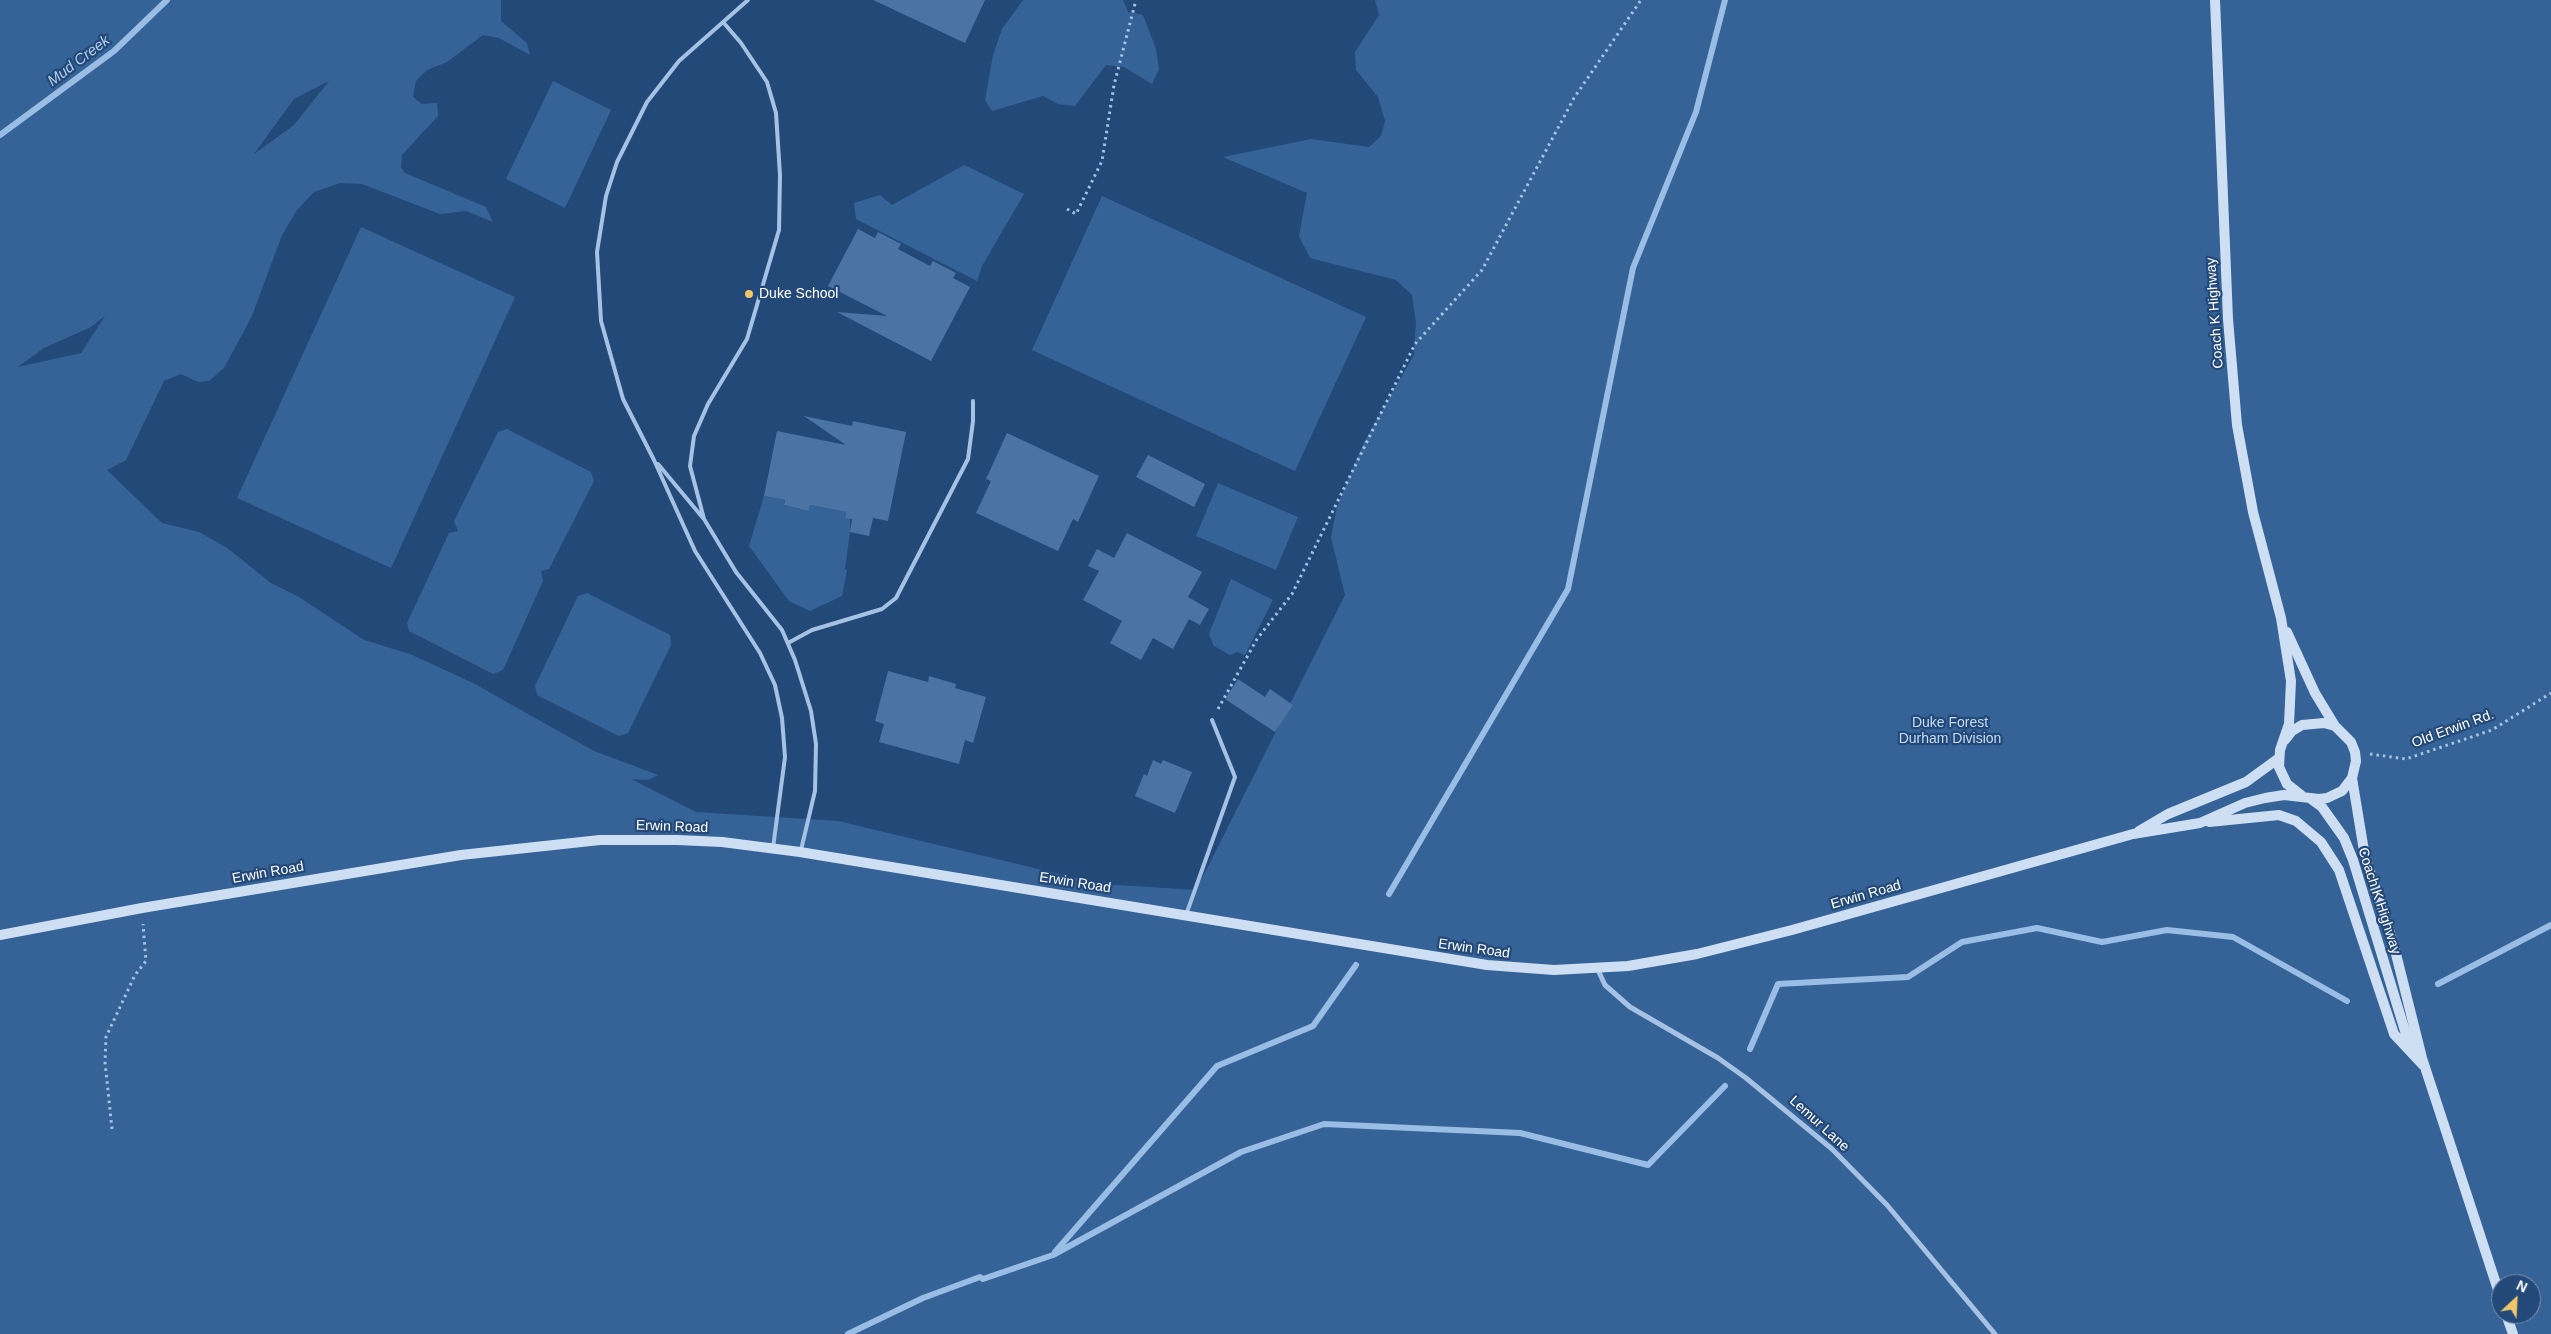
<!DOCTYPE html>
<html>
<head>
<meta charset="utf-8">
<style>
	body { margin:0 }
	#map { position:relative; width:2551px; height:1334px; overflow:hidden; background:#234979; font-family:Helvetica,sans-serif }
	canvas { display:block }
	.north { position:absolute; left:2491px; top:1274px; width:50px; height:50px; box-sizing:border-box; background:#234979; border:1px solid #7b92af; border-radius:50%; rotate:25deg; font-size:14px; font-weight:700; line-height:20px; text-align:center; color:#fff }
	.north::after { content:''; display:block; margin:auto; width:18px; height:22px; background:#efc768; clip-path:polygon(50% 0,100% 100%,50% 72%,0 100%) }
</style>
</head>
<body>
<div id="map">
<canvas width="2551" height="1334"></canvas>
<div class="north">N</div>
</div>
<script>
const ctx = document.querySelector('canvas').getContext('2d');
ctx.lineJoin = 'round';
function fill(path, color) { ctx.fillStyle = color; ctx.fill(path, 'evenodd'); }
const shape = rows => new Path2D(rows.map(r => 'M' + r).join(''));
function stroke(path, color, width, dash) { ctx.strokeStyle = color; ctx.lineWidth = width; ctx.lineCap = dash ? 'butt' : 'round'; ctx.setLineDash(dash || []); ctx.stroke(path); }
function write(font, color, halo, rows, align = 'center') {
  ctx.font = font + ' Helvetica,sans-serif'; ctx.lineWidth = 4.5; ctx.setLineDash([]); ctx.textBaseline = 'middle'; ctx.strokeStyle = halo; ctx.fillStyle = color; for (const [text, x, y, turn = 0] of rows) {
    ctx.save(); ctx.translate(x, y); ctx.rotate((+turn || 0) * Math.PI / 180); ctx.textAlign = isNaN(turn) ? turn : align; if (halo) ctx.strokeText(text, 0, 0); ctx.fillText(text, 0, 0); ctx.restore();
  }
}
fill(shape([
	[0,0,501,0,501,21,527,43,530,55,499,38,483,35,447,62,427,70,416,81,413,97,422,104,437,103,438,116,402,155,401,167,405,173,486,207,493,222,466,211,440,214,362,184,340,183,314,192,297,210,282,235,252,316,224,368,209,381,198,382,181,374,164,381,126,460,107,470,162,523,199,532,227,548,271,583,299,597,364,640,410,654,473,683,594,751,658,775,648,780,631,779,696,812,838,821,1101,884,1196,890,1345,595,1331,537,1337,507,1364,442,1414,355,1416,322,1412,295,1396,280,1310,258,1299,236,1307,193,1223,157,1311,139,1369,147,1381,136,1385,121,1378,97,1356,70,1355,52,1379,15,1375,0,2551,0,2551,1334,0,1334],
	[329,81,294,125,254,154,294,99],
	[105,316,81,353,18,367,44,348,91,327],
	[2501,1284,2531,1284,2531,1314,2501,1314],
	[1023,0,1123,0,1128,12,1143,15,1156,49,1159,69,1152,84,1124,67,1106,65,1075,106,1058,104,1043,96,992,111,985,100,993,55,1002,29],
	[553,81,611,110,565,208,506,179],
	[964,165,1024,194,982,266,977,281,856,219,854,203,880,195,892,205],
	[1102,196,1366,317,1295,471,1032,350],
	[361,227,515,297,391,568,237,498],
	[507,429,591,472,594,481,549,569,541,571,543,581,503,670,493,674,409,631,407,623,449,533,458,531,454,521,498,432],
	[1218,483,1298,517,1276,570,1196,536],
	[764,496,785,500,784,505,809,511,810,505,846,512,845,518,850,518,850,532,845,569,847,570,842,596,810,611,789,601,749,546],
	[1231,579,1273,600,1245,655,1237,652,1230,655,1214,646,1209,634],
	[587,593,670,635,671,645,628,733,619,736,537,695,535,686,578,596]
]), '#366397');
stroke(shape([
	[0,135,114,51,167,0],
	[1389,894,1568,589,1633,268,1696,112,1725,0],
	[2438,984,2551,925],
	[1750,1049,1778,984,1908,977,1962,942,2037,928,2102,942,2167,930,2233,937,2347,1001],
	[1055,1252,1217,1066,1313,1026,1356,965],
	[848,1334,923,1298,980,1277,983,1279,1053,1255,1241,1152,1324,1124,1520,1133,1648,1165,1725,1086]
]), '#99bde5', 6);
fill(shape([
	[873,0,985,0,965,43],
	[858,229,875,238,878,232,901,244,898,249,930,266,933,261,956,273,953,278,970,287,931,361,837,312,887,316,828,286],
	[804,416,852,426,853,421,906,432,888,521,873,518,869,536,850,532,852,519,845,518,846,512,810,505,809,511,784,505,785,500,764,496,777,431,846,445],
	[1007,433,1099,476,1078,522,1073,519,1058,551,976,513,991,481,986,479],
	[1148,455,1205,484,1194,507,1136,477],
	[1127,533,1202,572,1188,597,1209,609,1200,625,1189,619,1173,649,1153,638,1141,660,1110,643,1122,621,1083,600,1099,571,1088,566,1097,549,1114,558],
	[888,671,928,682,929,676,956,684,955,688,986,697,973,743,965,740,959,764,879,742,884,724,875,721],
	[1238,679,1265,697,1270,689,1293,705,1275,732,1225,699],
	[1153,760,1161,764,1163,760,1192,772,1175,813,1135,796,1144,774,1147,776]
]), '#4b73a3');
stroke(shape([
	[1067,209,1076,214,1102,161,1114,85,1136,0],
	[1218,709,1257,639,1292,594,1415,344,1482,270,1574,98,1641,0],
	[2370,754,2406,759,2492,730,2551,693],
	[112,1129,105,1062,106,1037,135,975,146,961,143,924]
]), '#a5c2e4', 3, [2.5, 4]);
stroke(shape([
	[748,0,679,61,647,102,617,162,606,196,597,252,601,321,623,399,654,460,695,551,760,653,775,685,782,718,785,757,773,848],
	[723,22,741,43,767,82,776,113,780,175,779,230,747,339,708,404,694,436,690,466,704,519,736,572,782,630,795,660,811,711,816,744,815,791,801,850],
	[658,464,703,518],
	[788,643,812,630,882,609,896,598,968,459,973,421,973,401],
	[1186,915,1235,777,1212,720]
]), '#a5c2e4', 4);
stroke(shape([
	[1597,968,1605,985,1630,1007,1718,1058,1746,1078,1832,1149,1887,1205,1995,1334]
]), '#a5c2e4', 5);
stroke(shape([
	[2215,0,2228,319,2237,425,2253,512,2281,618,2291,681,2289,724,2280,750,2279,767,2287,784,2301,795],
	[2287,632,2315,693,2335,726],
	[2352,778,2365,857,2393,942,2422,1058,2501,1299],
	[2311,799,2322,807,2344,838,2353,860,2405,1031,2417,1052],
	[2209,822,2279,815,2296,821,2321,842,2339,870,2394,1034,2423,1065],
	[2139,831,2168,814,2246,782,2279,758],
	[0,935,142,908,461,855,600,840,677,840,722,842,800,852,1487,965,1554,970,1628,966,1697,954,1792,930,2133,834,2200,823,2245,803,2265,798,2284,795,2319,799,2327,798,2342,791,2352,778,2356,761,2355,752,2351,742,2335,726,2324,723,2302,725,2292,731,2285,740],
	[2506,1314,2513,1334]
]), '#cedff4', 10);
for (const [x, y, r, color] of [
	[749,294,5,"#efc768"]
]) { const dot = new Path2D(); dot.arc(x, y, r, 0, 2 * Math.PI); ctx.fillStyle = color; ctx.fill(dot); stroke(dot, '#234979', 2); }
write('14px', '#fff', '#234979', [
	["Duke School",759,294]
], 'left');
write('14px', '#fff', '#234979', [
	["Coach K Highway",2215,313,-94],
	["Old Erwin Rd.",2453,729,-20],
	["Erwin Road",672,827,2],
	["Erwin Road",268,873,-10],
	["Erwin Road",1075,883,9],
	["Erwin Road",1866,895,-16],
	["Coach K Highway",2379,901,72],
	["Erwin Road",1474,949,8],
	["Lemur Lane",1819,1124,42]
]);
write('14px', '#c7dcf4', '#234979', [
	["Duke Forest",1950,723],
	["Durham Division",1950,739]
]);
write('italic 15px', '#b0ccec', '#234979', [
	["Mud Creek",79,61,-37]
]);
</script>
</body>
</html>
